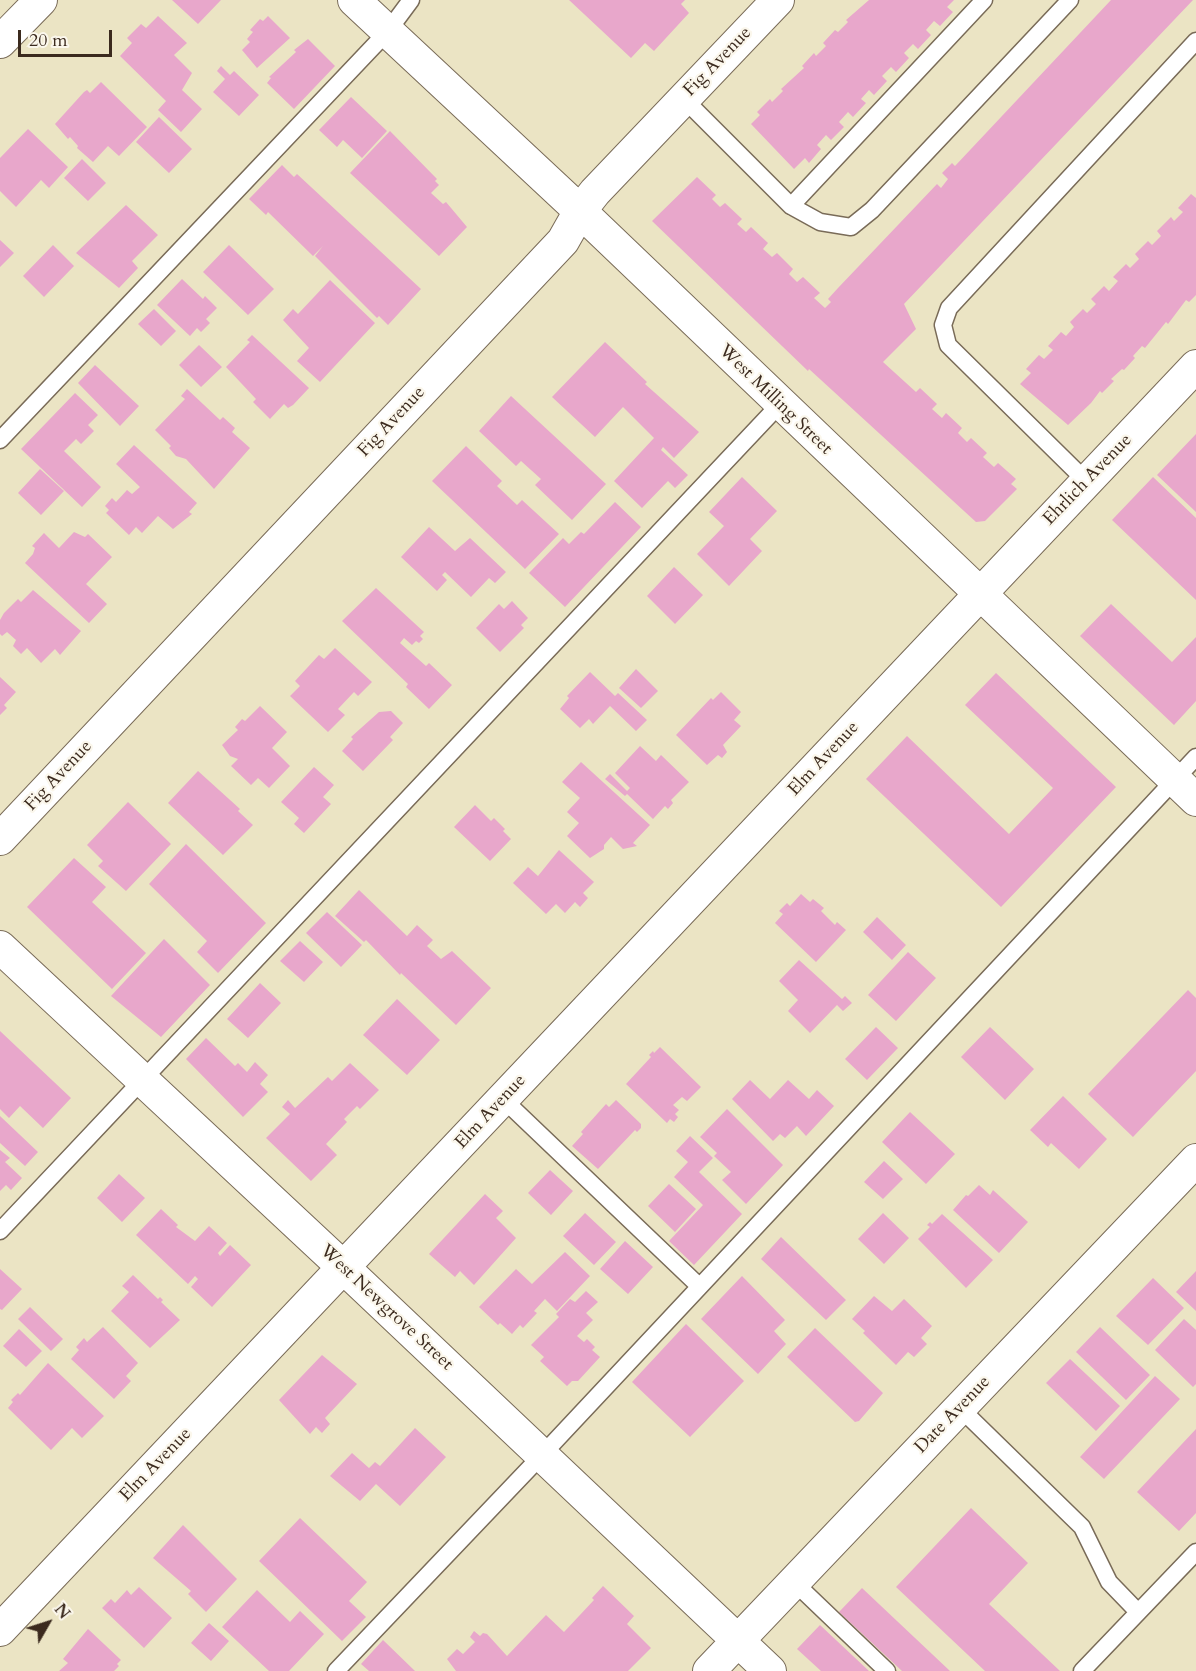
<!DOCTYPE html>
<html>
<head>
<meta charset="utf-8">
<style>
	body { margin:0 }
	#map { position:relative; width:1196px; height:1671px; overflow:hidden; background:#ebe4c4; font-family:Cardo,serif }
	canvas { display:block }
	.north { position:absolute; left:18px; top:1593px; width:60px; height:60px; -webkit-text-stroke:4px #fbf7ec; paint-order:stroke; rotate:51deg; font-size:16px; font-weight:700; line-height:24px; text-align:center; color:#3b2a1e }
	.north::after { content:''; display:block; margin:auto; width:21px; height:27px; background:#3b2a1e; clip-path:polygon(50% 0,100% 100%,50% 72%,0 100%) }
	.scale { position:absolute; left:18px; top:30px; width:94px; height:27px; box-sizing:border-box; border:3px solid #3b2a1e; border-top:0; padding-left:8px; font-size:18px; line-height:21px; white-space:nowrap; color:#3b2a1e; -webkit-text-stroke:4px #fbf7ec; paint-order:stroke }
</style>
</head>
<body>
<div id="map">
<canvas width="1196" height="1671"></canvas>
<div class="north">N</div>
<div class="scale">20 m</div>
</div>
<script>
const ctx = document.querySelector('canvas').getContext('2d');
ctx.lineJoin = 'round';
function fill(path, color) { ctx.fillStyle = color; ctx.fill(path, 'evenodd'); }
const shape = rows => new Path2D(rows.map(r => 'M' + r).join(''));
function stroke(path, color, width, dash) { ctx.strokeStyle = color; ctx.lineWidth = width; ctx.lineCap = dash ? 'butt' : 'round'; ctx.setLineDash(dash || []); ctx.stroke(path); }
function write(font, color, halo, rows, align = 'center') {
  ctx.font = font + ' Cardo,serif'; ctx.lineWidth = 4.5; ctx.setLineDash([]); ctx.textBaseline = 'middle'; ctx.strokeStyle = halo; ctx.fillStyle = color; for (const [text, x, y, turn = 0] of rows) {
    ctx.save(); ctx.translate(x, y); ctx.rotate((+turn || 0) * Math.PI / 180); ctx.textAlign = isNaN(turn) ? turn : align; if (halo) ctx.strokeText(text, 0, 0); ctx.fillText(text, 0, 0); ctx.restore();
  }
}
fill(shape([
	[172,0,221,0,198,24],
	[569,0,685,0,681,4,689,13,654,51,645,43,631,58],
	[869,0,954,0,947,7,953,12,940,26,934,21,926,30,931,35,918,49,913,44,904,53,909,58,896,72,891,67,882,76,887,81,874,95,869,90,861,99,866,103,853,117,848,112,839,122,844,127,831,140,826,135,817,145,821,149,809,163,805,158,794,169,751,124,760,115,757,112,770,99,772,102,783,91,781,89,804,68,802,66,814,53,816,56,826,46,823,43,835,30,838,32,848,22,846,20],
	[1111,0,1193,0,904,304,916,329,883,362,916,392,920,388,937,404,932,409,942,418,946,413,962,428,958,433,967,442,971,438,987,453,983,457,994,467,998,463,1016,479,1011,484,1017,489,985,521,976,522,809,369,808,371,652,221,697,177,716,195,712,199,720,207,725,203,742,219,737,224,746,232,751,227,768,243,763,249,772,257,777,253,793,269,789,274,797,282,803,277,820,293,814,298,825,308,831,302,828,299,838,288,937,184,941,188,948,179,942,173,952,163,955,166],
	[158,16,187,43,174,55,192,73,182,90,202,109,181,132,158,110,166,101,120,56,132,43,127,38,141,24,146,28],
	[268,16,290,38,257,68,242,50,250,42,247,39,253,32,250,30,260,19,263,21],
	[308,39,335,66,294,109,267,83,271,78,269,77,296,52,294,50],
	[221,66,230,75,234,71,259,95,239,116,213,92,225,79,217,71],
	[101,82,147,127,119,156,108,146,93,162,77,148,78,146,70,137,68,139,55,124,84,92,87,90,90,93],
	[351,97,387,131,362,158,343,140,337,147,319,130],
	[159,117,192,149,169,173,136,142],
	[28,129,68,167,49,188,41,180,16,207,0,191,0,158],
	[390,131,437,179,435,181,439,185,431,193,443,204,446,202,467,227,439,256,350,173],
	[82,159,106,183,88,201,64,178],
	[282,165,294,177,297,174,421,289,388,325,379,316,377,318,315,256,323,246,313,256,268,212,266,215,249,199],
	[1191,194,1196,198,1196,295,1189,302,1186,300,1168,324,1166,322,1145,348,1142,346,1133,356,1135,358,1124,370,1122,369,1111,379,1114,381,1102,393,1100,391,1091,403,1068,425,1020,384,1031,373,1026,369,1039,355,1044,359,1053,350,1048,346,1061,332,1066,336,1074,327,1070,322,1083,309,1087,313,1096,304,1091,299,1104,286,1109,291,1118,281,1113,277,1126,264,1130,268,1139,259,1135,254,1148,241,1152,245,1161,236,1157,231,1171,217,1174,221,1183,212,1178,208],
	[126,205,158,235,132,261,138,268,119,288,76,253],
	[0,240,14,253,0,267],
	[53,245,74,266,44,297,23,276],
	[229,245,274,289,248,315,203,272],
	[182,279,203,299,205,296,217,308,206,319,210,323,201,332,197,328,190,336,157,305],
	[330,280,375,323,320,382,297,361,309,348,283,320,293,309,298,314],
	[154,309,176,331,161,346,138,324],
	[252,335,309,388,293,405,288,408,284,404,270,419,253,402,256,399,226,367,250,342,247,340],
	[605,342,647,382,645,384,699,432,674,458,663,447,661,450,688,475,675,488,668,481,642,508,614,481,654,438,623,407,595,437,552,397],
	[199,345,222,367,201,387,179,365],
	[95,365,139,406,120,426,78,383],
	[187,389,220,420,223,417,235,428,232,432,250,448,214,489,186,459,176,456,169,448,171,446,155,430,185,399,181,396],
	[75,393,98,415,88,425,94,431,81,444,76,439,64,451,101,487,82,507,21,449],
	[511,396,606,484,572,520,535,485,541,479,521,461,516,466,479,431],
	[1196,434,1196,512,1157,475],
	[134,445,197,503,189,512,192,514,173,529,158,516,142,533,136,527,129,535,106,513,109,510,105,506,112,498,116,502,127,490,132,494,140,487,116,464],
	[466,446,502,481,497,486,517,505,522,500,559,534,525,569,432,481],
	[40,469,64,491,41,515,18,493],
	[742,477,777,511,750,539,762,551,729,586,697,554,724,526,709,512],
	[1153,477,1196,518,1196,600,1112,520],
	[615,502,641,527,565,607,529,573,563,538,569,544,581,532,584,534],
	[429,527,455,551,470,538,506,572,495,583,489,578,471,597,445,572,442,575,447,580,437,591,401,557],
	[74,532,85,537,88,534,112,557,86,584,107,604,89,623,25,563,33,554,35,548,32,546,44,533,59,548],
	[674,567,703,595,675,624,647,596],
	[376,588,424,632,420,636,423,639,419,643,416,641,412,645,404,638,400,643,426,666,429,663,452,685,429,709,406,687,408,684,342,621],
	[33,590,81,631,60,655,55,649,41,663,27,648,21,654,13,646,16,640,7,632,2,636,0,634,0,620,4,613,18,599,21,602],
	[512,601,528,618,521,625,524,628,500,652,476,628,499,604,504,609],
	[1111,604,1172,662,1196,637,1196,701,1174,725,1080,636],
	[335,648,372,682,358,696,354,692,338,709,345,715,328,732,290,696,300,686,295,681,319,655,324,659],
	[636,669,658,691,641,708,619,688],
	[590,672,615,696,618,693,647,720,636,731,610,706,593,724,589,719,580,728,560,709,569,698,567,696],
	[996,673,1116,787,1001,907,866,779,907,736,1009,834,1053,788,965,705],
	[0,677,16,692,4,705,7,708,0,715],
	[721,692,741,712,734,720,741,726,723,745,727,752,722,758,718,755,707,765,676,735,711,698,713,700],
	[260,706,287,732,272,748,290,766,269,788,258,778,251,785,231,766,238,759,230,756,222,745,238,730,235,727,242,719,245,721],
	[391,711,403,723,390,737,393,740,363,771,342,751,353,739,351,737,379,712],
	[640,746,656,761,661,755,689,782,671,800,673,803,668,809,665,806,653,819,627,794,625,796,605,779,610,774,627,791,630,788,615,773],
	[581,762,650,825,633,843,637,846,623,849,611,837,604,845,604,849,590,858,567,836,579,823,567,812,580,798,562,782],
	[314,767,334,785,323,797,331,804,304,833,294,824,299,818,281,802],
	[198,771,240,809,238,811,253,825,223,855,168,803],
	[128,802,171,844,126,891,98,866,103,861,87,845],
	[475,805,491,821,494,818,505,829,503,831,511,839,490,861,454,827],
	[186,844,266,923,218,973,197,952,207,941,149,884],
	[559,850,594,882,583,893,588,898,580,907,575,902,565,913,556,904,546,914,513,883,528,867,538,876],
	[74,858,106,887,92,902,146,953,112,989,27,907],
	[359,890,407,936,417,925,433,940,427,946,441,959,452,951,491,988,456,1025,401,973,400,975,366,940,364,942,335,916],
	[801,894,810,902,813,899,824,908,821,911,835,925,837,922,846,930,816,962,775,923,783,914,779,911,787,903,790,906],
	[327,912,362,945,341,967,306,933],
	[877,917,906,945,892,960,863,932],
	[164,939,210,985,161,1037,111,996],
	[300,941,323,962,304,982,280,961],
	[908,952,936,978,896,1021,868,995],
	[799,960,842,999,845,996,852,1003,843,1011,837,1005,810,1033,788,1011,798,1000,779,981],
	[260,983,281,1003,248,1038,227,1019],
	[1188,990,1196,998,1196,1071,1133,1137,1088,1094],
	[397,999,440,1040,407,1075,363,1035],
	[876,1027,898,1048,867,1080,845,1059],
	[990,1027,1034,1069,1005,1100,961,1057],
	[0,1031,71,1098,43,1128,20,1106,9,1118,0,1109],
	[206,1038,235,1066,238,1063,247,1072,255,1062,268,1075,260,1084,268,1092,243,1117,186,1059],
	[660,1047,701,1087,687,1101,682,1097,673,1105,679,1110,675,1114,678,1117,674,1122,670,1119,667,1123,626,1084,651,1057,649,1055,653,1051,654,1053],
	[350,1063,379,1090,360,1109,357,1106,344,1119,347,1122,326,1144,337,1155,311,1181,266,1138,290,1114,282,1107,288,1100,295,1108,328,1077,332,1081],
	[750,1080,770,1099,788,1080,809,1099,817,1090,834,1106,806,1136,797,1126,785,1138,780,1134,773,1141,732,1099],
	[1063,1096,1107,1139,1079,1169,1051,1143,1048,1147,1030,1130],
	[616,1100,641,1124,641,1128,637,1132,635,1130,598,1169,572,1146,583,1134,581,1132,606,1104,609,1107],
	[727,1109,783,1165,746,1204,722,1180,731,1172,714,1156,717,1153,700,1137],
	[910,1112,955,1154,926,1184,882,1142],
	[0,1116,38,1152,25,1166,0,1143],
	[690,1136,713,1158,699,1172,742,1214,694,1265,669,1241,703,1205,674,1177,688,1162,676,1151],
	[0,1150,10,1158,5,1162,22,1178,11,1190,6,1185,0,1191],
	[884,1161,903,1179,883,1199,864,1182],
	[550,1170,573,1191,551,1215,528,1193],
	[119,1174,145,1198,122,1222,97,1198],
	[669,1184,696,1209,675,1232,648,1206],
	[979,1185,990,1195,993,1190,1028,1222,999,1253,953,1210,966,1195,968,1196],
	[485,1194,503,1211,496,1218,516,1238,474,1285,460,1271,455,1277,429,1254],
	[161,1209,178,1225,176,1227,195,1241,209,1226,227,1243,218,1253,220,1256,230,1245,251,1265,212,1307,191,1287,198,1279,195,1276,188,1284,136,1235],
	[585,1213,616,1242,594,1265,563,1236],
	[883,1213,909,1238,884,1264,858,1239],
	[942,1214,993,1260,966,1288,918,1239,930,1227,927,1225,930,1222,932,1224],
	[781,1237,846,1300,826,1320,761,1259],
	[625,1241,653,1267,628,1294,600,1269],
	[565,1252,590,1276,557,1311,545,1299,534,1311,537,1313,523,1328,520,1325,512,1334,500,1323,498,1325,479,1307,516,1269,532,1284],
	[0,1269,22,1289,2,1310,0,1309],
	[1196,1271,1196,1311,1176,1292],
	[133,1275,158,1299,160,1297,163,1300,161,1302,180,1320,150,1348,111,1311,129,1292,122,1286],
	[742,1276,785,1320,774,1331,786,1344,758,1374,701,1319],
	[1153,1278,1184,1308,1148,1345,1116,1316],
	[586,1291,598,1302,586,1313,593,1320,577,1336,584,1342,587,1339,595,1347,592,1350,600,1357,578,1381,572,1381,567,1386,540,1361,544,1357,531,1345,559,1317,556,1314,570,1299,575,1302],
	[874,1296,892,1311,904,1299,932,1326,921,1338,927,1344,914,1357,908,1352,896,1365,863,1333,865,1331,852,1319],
	[30,1307,63,1339,51,1351,18,1319],
	[1184,1319,1196,1330,1196,1384,1193,1387,1155,1350],
	[686,1324,744,1381,690,1437,632,1382],
	[103,1327,138,1363,126,1376,131,1381,114,1399,71,1359,79,1350,76,1347,84,1338,87,1342],
	[1100,1327,1150,1375,1126,1400,1076,1352],
	[815,1328,883,1393,859,1421,855,1422,787,1357],
	[19,1329,42,1351,26,1367,3,1346],
	[322,1355,357,1384,325,1418,330,1424,322,1433,316,1427,310,1434,279,1400],
	[1070,1359,1120,1406,1096,1431,1046,1383],
	[48,1363,104,1416,82,1438,72,1428,51,1450,8,1408,13,1402,11,1400,18,1393,20,1395],
	[1155,1376,1180,1399,1104,1479,1080,1457],
	[415,1428,446,1457,400,1506,376,1484,360,1501,330,1476,352,1453,369,1468,375,1462,380,1466],
	[1196,1429,1196,1513,1179,1531,1137,1492],
	[971,1508,1028,1563,989,1604,1060,1671,985,1671,896,1587],
	[300,1518,367,1582,349,1601,366,1617,342,1641,259,1561],
	[183,1525,237,1579,206,1612,188,1594,191,1591,153,1558],
	[603,1586,634,1616,627,1624,651,1648,628,1671,456,1671,447,1659,457,1649,463,1654,475,1642,470,1637,474,1631,480,1636,483,1633,487,1634,507,1656,546,1615,564,1632,594,1600,592,1598],
	[139,1587,172,1618,144,1648,102,1608,111,1599,115,1603,127,1590,131,1595],
	[862,1588,950,1671,902,1671,839,1612],
	[257,1590,290,1622,300,1611,324,1634,289,1671,269,1671,222,1627],
	[209,1623,229,1641,211,1661,191,1643],
	[820,1625,869,1671,821,1671,797,1649],
	[88,1629,121,1660,117,1664,119,1666,114,1671,59,1671,68,1663,63,1659],
	[383,1640,415,1671,369,1671,361,1664]
]), '#e8a7cb');
const service = shape([
	[683,98,791,206,820,222,851,227,872,210,1070,0],
	[791,206,984,0],
	[0,440,388,31,411,0],
	[1086,481,948,345,943,325,949,308,1196,41],
	[503,1099,699,1286],
	[0,1231,780,404],
	[960,1408,1082,1527,1109,1582,1138,1612],
	[794,1582,887,1671],
	[336,1671,542,1455,1196,757],
	[1082,1671,1196,1552]
]);
const minor = shape([
	[354,0,580,211,1196,800],
	[0,42,41,0],
	[0,839,563,241,580,211,595,192,778,0],
	[0,947,344,1268,770,1671],
	[0,1630,1196,366],
	[709,1671,1196,1160]
]);
stroke(service, '#796b58', 19);
stroke(minor, '#796b58', 34);
stroke(service, '#fff', 16);
stroke(minor, '#fff', 32);
write('18px', '#3b2a1e', '#fbf7ec', [
	["Fig Avenue",718,62,-46],
	["West Milling Street",775,400,44],
	["Fig Avenue",392,422,-47],
	["Ehrlich Avenue",1088,480,-46],
	["Elm Avenue",824,759,-47],
	["Fig Avenue",59,776,-47],
	["Elm Avenue",491,1112,-47],
	["West Newgrove Street",386,1308,43],
	["Date Avenue",953,1415,-46],
	["Elm Avenue",156,1465,-46]
]);
</script>
</body>
</html>
